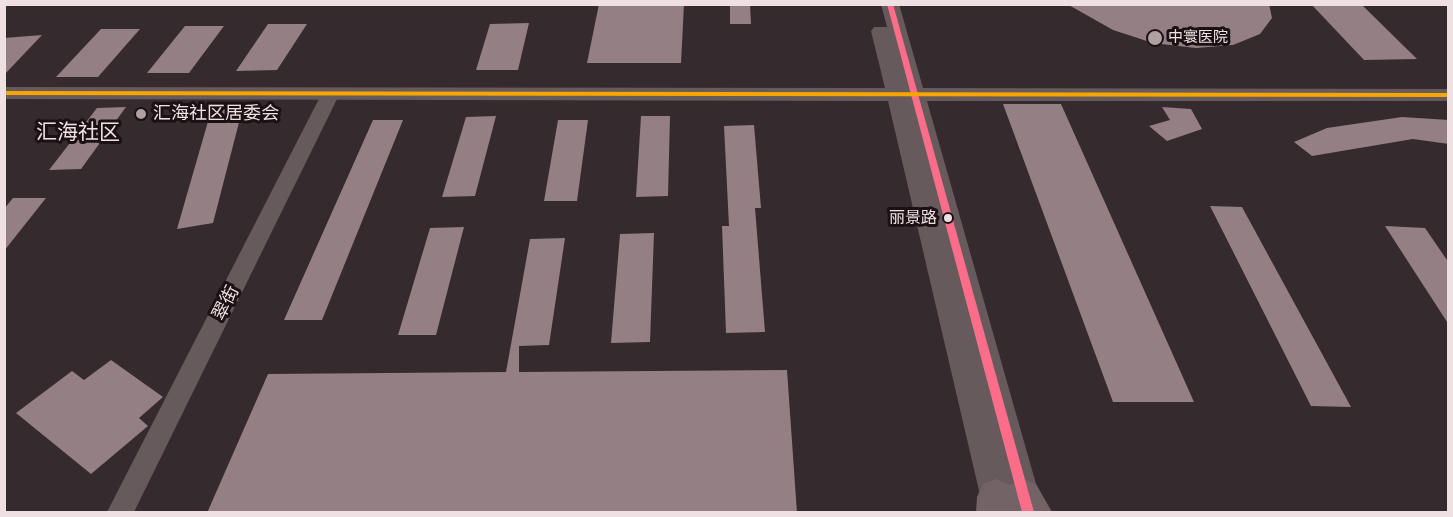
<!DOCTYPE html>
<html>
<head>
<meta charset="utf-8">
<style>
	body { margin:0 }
	#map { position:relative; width:1453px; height:517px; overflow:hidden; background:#352a2d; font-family:Figtree,sans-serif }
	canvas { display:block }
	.frame { position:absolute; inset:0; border:6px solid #efe0e3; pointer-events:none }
</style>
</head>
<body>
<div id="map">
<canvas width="1453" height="517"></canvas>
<div class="frame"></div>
</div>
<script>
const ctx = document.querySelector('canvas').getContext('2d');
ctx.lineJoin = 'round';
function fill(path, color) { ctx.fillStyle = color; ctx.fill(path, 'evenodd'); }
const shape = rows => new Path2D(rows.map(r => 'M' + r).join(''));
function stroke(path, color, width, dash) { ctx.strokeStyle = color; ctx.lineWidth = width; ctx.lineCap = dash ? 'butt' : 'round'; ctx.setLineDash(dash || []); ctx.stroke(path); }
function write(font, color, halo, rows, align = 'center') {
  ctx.font = font + ' Figtree,"Noto Sans SC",sans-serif'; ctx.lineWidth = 6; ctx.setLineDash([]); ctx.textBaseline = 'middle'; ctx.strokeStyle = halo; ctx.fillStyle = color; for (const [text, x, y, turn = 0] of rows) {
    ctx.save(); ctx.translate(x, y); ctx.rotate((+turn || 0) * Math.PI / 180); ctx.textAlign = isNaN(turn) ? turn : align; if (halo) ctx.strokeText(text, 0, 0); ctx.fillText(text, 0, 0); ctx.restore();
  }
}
fill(shape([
	[599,4,684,4,681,63,587,63],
	[730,4,750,4,751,24,730,24],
	[1067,4,1269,4,1272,18,1260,34,1233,45,1196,48,1153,43,1113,30],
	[1311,4,1361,4,1417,59,1364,60],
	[529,23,518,70,476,70,490,24],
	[268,24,307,24,277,70,236,71],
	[185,26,224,26,189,73,147,73],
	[101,29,140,29,98,77,56,77],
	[42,35,4,75,4,38],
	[1003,104,1061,104,1194,402,1113,402],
	[126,107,81,169,49,170,97,108],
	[243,107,213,223,177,229,211,111],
	[1162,107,1191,109,1202,129,1167,141,1149,126,1170,120],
	[496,116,475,196,442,197,466,117],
	[641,116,670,116,668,196,636,197],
	[1402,117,1449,120,1449,144,1413,139,1312,156,1294,142,1327,128],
	[373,120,403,120,322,320,284,320],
	[558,120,588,120,577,201,544,201],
	[754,125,761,208,755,208,765,332,726,333,722,226,729,226,724,126],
	[13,198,46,198,4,251,4,209],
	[1210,206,1242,207,1351,407,1311,406],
	[1385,226,1425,228,1449,263,1449,325],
	[464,227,436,335,398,335,430,228],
	[654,233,650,342,611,343,620,234],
	[565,238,549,345,519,346,519,372,787,370,797,513,207,513,268,374,506,372,530,239],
	[111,360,163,397,139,418,148,426,91,474,16,413,72,371,84,380]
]), '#937f84');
fill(shape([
	[331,88,337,89,340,93,134,512,107,512,322,93,325,89,331,88]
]), '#665a5d');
fill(shape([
	[881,4,899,4,923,88,1448,89,1448,101,927,101,1044,512,984,512,888,101,4,99,4,87,885,88,871,31,874,27,887,27,881,4]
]), '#665a5d');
fill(shape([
	[996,479,1010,485,1023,479,1036,484,1052,512,976,512,977,497,983,484,996,479]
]), '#736367');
fill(shape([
	[887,4,893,4,1034,512,1022,512,887,4]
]), '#fb6d88');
fill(shape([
	[4,91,1448,93,1448,97,4,95,4,91]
]), '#f7a600');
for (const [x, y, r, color] of [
	[1155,38,8,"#aea0a3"],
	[141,114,6,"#aea0a3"],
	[948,218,5,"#efe0e3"]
]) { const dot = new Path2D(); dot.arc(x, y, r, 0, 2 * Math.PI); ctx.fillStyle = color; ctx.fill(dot); stroke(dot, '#1b1114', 2); }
write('15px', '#efe0e3', '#1b1114', [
	["中寰医院",1168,38]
], 'left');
write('16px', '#efe0e3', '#1b1114', [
	["丽景路",937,218]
], 'right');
write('18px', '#efe0e3', '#1b1114', [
	["汇海社区居委会",153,114]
], 'left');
write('18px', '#efe0e3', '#1b1114', [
	["翠街",226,303,-63]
]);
write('21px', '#efe0e3', '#1b1114', [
	["汇海社区",78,133]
]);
</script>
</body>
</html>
